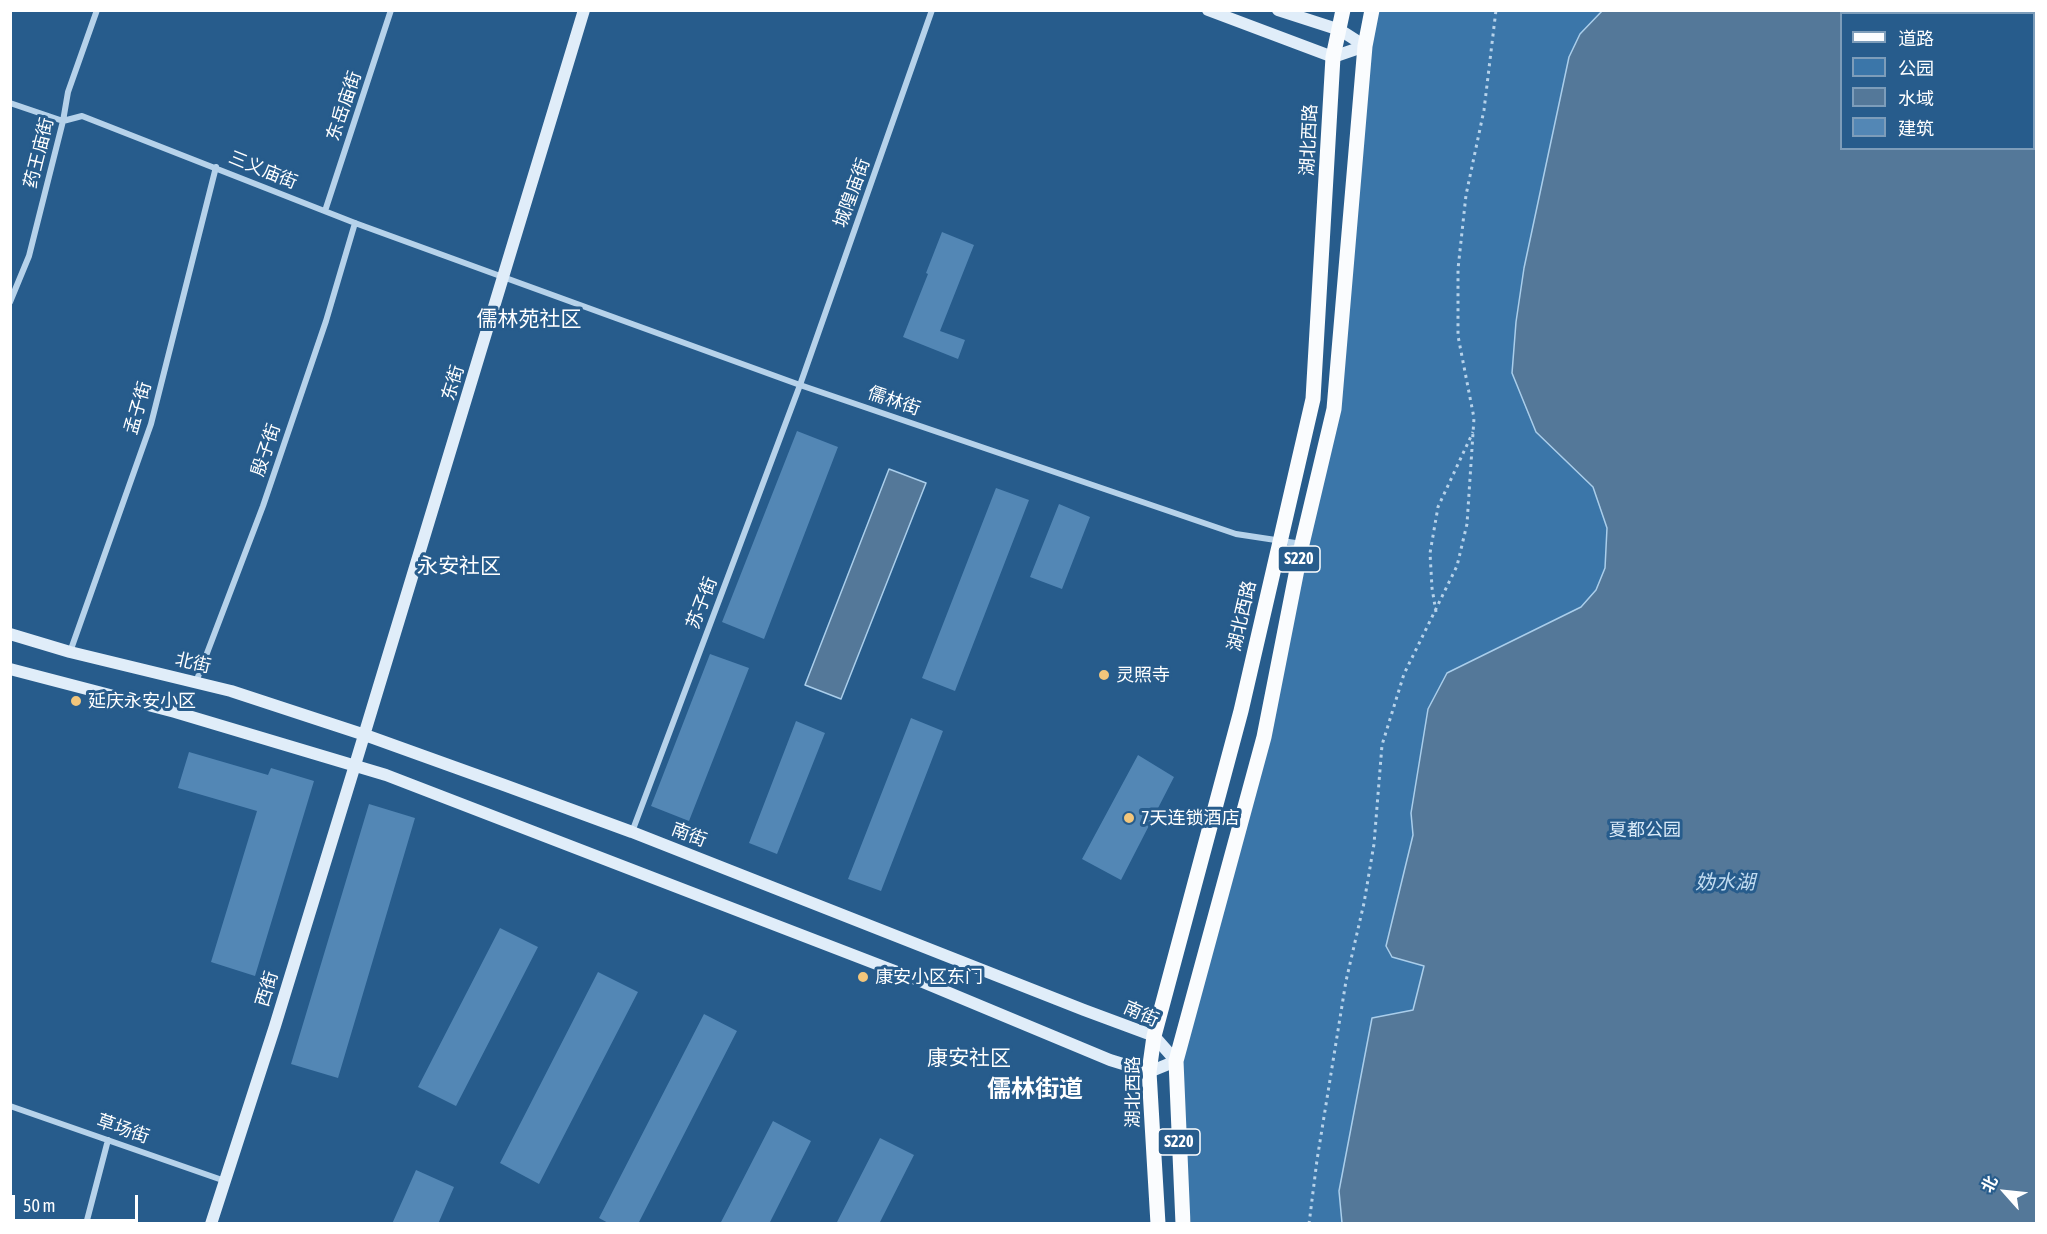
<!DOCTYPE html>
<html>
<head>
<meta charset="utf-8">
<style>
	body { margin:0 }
	#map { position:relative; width:2047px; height:1234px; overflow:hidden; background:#275c8c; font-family:"Asap Condensed","Noto Sans SC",sans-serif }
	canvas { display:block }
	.frame { position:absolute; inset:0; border:12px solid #fff; pointer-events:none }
	.legend { position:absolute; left:1840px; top:12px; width:195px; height:138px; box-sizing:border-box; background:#275c8c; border:2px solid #7d9dba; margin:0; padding:8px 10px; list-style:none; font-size:18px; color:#fff }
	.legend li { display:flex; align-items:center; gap:12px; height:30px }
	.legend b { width:30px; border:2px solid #7d9dba }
	.north { position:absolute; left:1975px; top:1162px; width:60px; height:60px; -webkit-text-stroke:4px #275c8c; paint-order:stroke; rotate:297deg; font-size:16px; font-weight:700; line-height:24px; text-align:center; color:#fff }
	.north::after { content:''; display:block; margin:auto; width:21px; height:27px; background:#fff; clip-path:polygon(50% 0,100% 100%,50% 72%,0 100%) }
	.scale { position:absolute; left:12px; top:1195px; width:126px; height:27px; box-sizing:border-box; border:3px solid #fff; border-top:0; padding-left:8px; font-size:18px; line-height:21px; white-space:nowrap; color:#fff; -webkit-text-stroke:4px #275c8c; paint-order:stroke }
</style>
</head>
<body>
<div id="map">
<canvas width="2047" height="1234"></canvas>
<div class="frame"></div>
<ul class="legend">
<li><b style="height:8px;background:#fafcfe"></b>道路</li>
<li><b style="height:16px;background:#3b76a9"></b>公园</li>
<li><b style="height:16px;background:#547899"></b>水域</li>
<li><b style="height:16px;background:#5387b5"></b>建筑</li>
</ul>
<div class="north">北</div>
<div class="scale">50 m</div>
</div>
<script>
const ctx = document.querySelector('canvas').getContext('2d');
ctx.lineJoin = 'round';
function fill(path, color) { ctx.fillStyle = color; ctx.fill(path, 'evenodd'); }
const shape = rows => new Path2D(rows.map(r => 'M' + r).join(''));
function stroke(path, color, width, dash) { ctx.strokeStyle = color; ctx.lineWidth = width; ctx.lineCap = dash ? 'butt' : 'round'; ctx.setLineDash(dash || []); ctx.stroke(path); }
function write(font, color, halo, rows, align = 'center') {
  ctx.font = font + ' "Asap Condensed","Noto Sans SC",sans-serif'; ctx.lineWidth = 6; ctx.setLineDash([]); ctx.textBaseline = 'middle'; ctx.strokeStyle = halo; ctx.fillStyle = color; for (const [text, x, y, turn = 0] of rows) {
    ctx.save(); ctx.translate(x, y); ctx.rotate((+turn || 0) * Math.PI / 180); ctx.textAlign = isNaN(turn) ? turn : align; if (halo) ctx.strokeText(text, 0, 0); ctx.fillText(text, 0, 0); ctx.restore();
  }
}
fill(shape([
	[1372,11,2036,11,2036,1223,1191,1223,1186,1192,1176,1061,1264,737,1334,409],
	[1842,14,2034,14,2034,148,1842,148]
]), '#3b76a9');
const water = shape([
	[1603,10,2036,11,2036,1223,1342,1223,1339,1191,1372,1018,1413,1010,1424,966,1392,957,1386,946,1413,835,1411,813,1428,709,1447,673,1581,607,1596,590,1605,568,1607,528,1593,487,1536,432,1512,373,1516,322,1524,268,1569,57,1580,34,1603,10],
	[1842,14,2034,14,2034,148,1842,148,1842,14],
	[889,469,926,483,841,699,805,685,889,469]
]);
fill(water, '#547899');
stroke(water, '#aaceeb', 1.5);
fill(shape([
	[942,232,974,245,940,331,965,340,958,359,903,337,928,274,926,273],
	[797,431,838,447,764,639,722,622],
	[996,488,1029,500,955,691,922,678],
	[1059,504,1090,517,1062,589,1030,577],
	[710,654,749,668,689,821,651,806],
	[911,718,943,731,881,891,848,879],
	[796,721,825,733,777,854,749,843],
	[189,752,268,775,271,768,314,781,255,976,211,962,257,811,178,788],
	[1138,755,1174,777,1121,880,1082,859],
	[369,804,415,818,338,1078,291,1064],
	[500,928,538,947,456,1106,418,1087],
	[598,972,638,992,539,1184,500,1163],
	[704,1014,737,1031,638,1224,610,1224,599,1218],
	[773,1121,811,1141,769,1224,720,1224],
	[880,1138,914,1155,879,1224,836,1224],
	[416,1170,454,1187,438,1224,392,1224]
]), '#5387b5');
stroke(shape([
	[1436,612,1432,588,1430,553,1438,507,1473,432],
	[1309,1224,1317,1160,1346,981,1364,903,1374,844,1382,745,1404,674,1457,566,1467,524,1474,418,1458,336,1458,269,1466,195,1484,110,1496,10]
]), '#b6d2ea', 3, [3, 4.5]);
stroke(shape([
	[10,103,63,121,82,116,355,223,503,277,800,385,1236,534,1302,544],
	[325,211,391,10],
	[10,302,29,256,63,121,68,92,97,10],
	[70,652,151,424,216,167],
	[196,682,263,506,326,321,355,223],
	[632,832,800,385,932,10],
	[10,1106,225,1181],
	[86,1224,108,1140]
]), '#b6d2ea', 6);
stroke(shape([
	[1208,10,1333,57,1365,46],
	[1278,10,1340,30,1365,46],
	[10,634,70,652,231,691,365,735,504,785,632,832,1084,1010,1154,1036,1176,1061,1149,1072,1110,1060,918,980,386,775,175,712,10,669],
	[211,1224,275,1026,355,765,584,10]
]), '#e0edf9', 12);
stroke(shape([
	[1158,1224,1149,1072,1154,1036,1241,711,1313,399,1333,57,1343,10],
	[1183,1224,1176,1061,1264,737,1302,544,1334,409,1365,46,1372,10]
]), '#fafcfe', 15);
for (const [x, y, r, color] of [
	[1104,675,6,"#f3c67b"],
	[76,701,6,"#f3c67b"],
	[1129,818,6,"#f3c67b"],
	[863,977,6,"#f3c67b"]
]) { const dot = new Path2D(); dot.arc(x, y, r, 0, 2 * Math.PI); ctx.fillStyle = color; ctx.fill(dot); stroke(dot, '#275c8c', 2); }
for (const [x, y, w] of [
	[1299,559,42],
	[1179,1142,42]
]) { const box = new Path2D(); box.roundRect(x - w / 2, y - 13, w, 26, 4.5); ctx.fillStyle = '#275c8c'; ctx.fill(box); stroke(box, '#fff', 1.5); }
write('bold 16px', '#fff', null, [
	["S220",1299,559],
	["S220",1179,1142]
]);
write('18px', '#fff', '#275c8c', [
	["东岳庙街",344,106,-71],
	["湖北西路",1309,140,-87],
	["药王庙街",39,153,-76],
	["三义庙街",263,170,22],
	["城隍庙街",852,193,-70],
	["东街",453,383,-73],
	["儒林街",894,401,19],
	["孟子街",138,408,-74],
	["殷子街",266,450,-71],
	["苏子街",702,603,-69],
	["湖北西路",1242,616,-77],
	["北街",193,663,13],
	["南街",689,835,21],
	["西街",267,989,-73],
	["南街",1141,1014,24],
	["湖北西路",1133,1092,-90],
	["草场街",123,1129,19]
]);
write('18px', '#fff', '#275c8c', [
	["灵照寺",1116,675],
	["延庆永安小区",88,701],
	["7天连锁酒店",1141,818],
	["康安小区东门",875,977]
], 'left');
write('18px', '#daeaf8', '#275c8c', [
	["夏都公园",1645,830]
]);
write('italic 20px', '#c2dcf1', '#275c8c', [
	["妫水湖",1725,883]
]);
write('21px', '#fff', '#275c8c', [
	["儒林苑社区",529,319],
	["永安社区",459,566],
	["康安社区",969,1058]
]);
write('bold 24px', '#fff', '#275c8c', [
	["儒林街道",1035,1089]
]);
</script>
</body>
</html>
